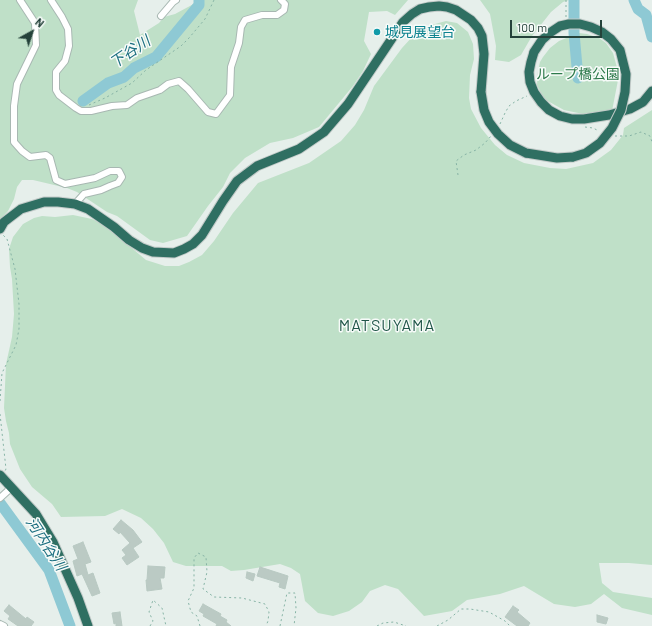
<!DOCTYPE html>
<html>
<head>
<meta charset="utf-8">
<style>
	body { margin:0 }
	#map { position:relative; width:652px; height:626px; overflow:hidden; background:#e6efeb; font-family:Barlow,sans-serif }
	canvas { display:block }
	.north { position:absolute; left:12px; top:12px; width:40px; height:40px; -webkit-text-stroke:3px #f7fbf9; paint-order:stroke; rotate:40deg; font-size:11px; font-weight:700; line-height:16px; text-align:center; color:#24423a }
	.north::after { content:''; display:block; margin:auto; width:14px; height:18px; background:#24423a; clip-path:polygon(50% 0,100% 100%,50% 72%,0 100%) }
	.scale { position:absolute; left:510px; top:20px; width:92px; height:18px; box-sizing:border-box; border:2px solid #24423a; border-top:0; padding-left:5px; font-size:12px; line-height:14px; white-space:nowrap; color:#24423a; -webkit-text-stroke:3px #f7fbf9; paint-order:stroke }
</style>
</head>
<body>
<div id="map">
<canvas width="652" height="626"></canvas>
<div class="north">N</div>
<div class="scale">100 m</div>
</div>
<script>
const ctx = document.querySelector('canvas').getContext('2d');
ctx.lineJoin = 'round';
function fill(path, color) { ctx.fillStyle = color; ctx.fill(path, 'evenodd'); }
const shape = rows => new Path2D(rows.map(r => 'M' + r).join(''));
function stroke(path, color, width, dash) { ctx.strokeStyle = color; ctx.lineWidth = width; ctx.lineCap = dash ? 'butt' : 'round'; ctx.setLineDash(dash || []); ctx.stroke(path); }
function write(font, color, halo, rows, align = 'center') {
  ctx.font = font + ' Barlow,"Noto Sans JP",sans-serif'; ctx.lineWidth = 3; ctx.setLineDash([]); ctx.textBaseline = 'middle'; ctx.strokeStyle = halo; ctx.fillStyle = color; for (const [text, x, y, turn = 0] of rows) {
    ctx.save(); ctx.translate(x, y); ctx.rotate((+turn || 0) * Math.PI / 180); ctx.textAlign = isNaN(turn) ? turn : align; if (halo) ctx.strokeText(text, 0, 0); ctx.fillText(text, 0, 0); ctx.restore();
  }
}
fill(shape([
	[0,0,138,0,134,11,140,35,159,23,164,17,175,14,201,0,408,0,395,15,387,11,369,12,364,41,371,54,363,71,353,86,319,127,293,138,270,143,245,158,230,173,223,187,208,206,187,236,163,243,150,240,117,216,107,212,77,192,67,188,33,180,22,180,17,187,14,199,8,211,0,220],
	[480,0,569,0,563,2,551,12,532,36,521,55,509,62,495,60,496,46,490,14],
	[446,21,457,23,468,32,473,44,474,59,470,75,469,98,471,109,481,128,495,145,507,155,524,163,550,168,566,169,593,163,611,150,623,135,624,128,652,110,652,565,629,563,599,563,602,583,613,592,652,598,652,615,622,608,604,594,591,604,575,607,554,604,524,586,500,594,467,600,452,611,424,616,398,589,385,585,370,591,362,602,349,611,333,616,318,613,305,601,300,574,291,568,280,564,244,570,231,571,222,566,186,566,173,562,164,543,153,529,141,518,122,509,105,516,61,517,52,504,32,487,20,469,10,444,9,433,6,421,4,408,6,364,12,337,14,314,12,279,10,267,9,249,13,237,23,224,34,218,42,216,55,217,73,215,92,219,102,224,127,244,146,260,165,266,179,266,189,262,202,255,214,241,233,213,258,183,309,163,341,141,355,125,364,110,374,86,402,48,413,36,424,27],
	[579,33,587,34,599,38,606,43,613,53,619,75,612,111,596,114,583,114,564,110,544,99,537,85,538,71,540,62,543,57,550,48,559,41]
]), '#bfe0c8');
stroke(shape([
	[574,0,574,33,578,78],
	[634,0,638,9,646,15,652,37],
	[83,101,108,83,124,77,134,68,156,57,199,5,199,0],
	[0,503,49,570,70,626]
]), '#8ec9d4', 11);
const building = shape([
	[121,520,133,530,142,542,133,548,139,557,127,565,122,558,126,555,122,550,130,543,120,532,119,534,113,529,121,520],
	[83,542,91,562,85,564,88,575,93,573,100,593,92,596,82,574,77,576,73,561,78,559,73,546,83,542],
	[148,566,165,567,164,578,160,578,162,589,147,591,146,580,147,580,148,566],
	[260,567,288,576,285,589,279,587,280,583,257,576,260,567],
	[247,572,255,574,253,581,246,578,247,572],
	[203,604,221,614,220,616,227,620,226,622,231,626,216,626,217,624,203,616,204,614,199,611,203,604],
	[9,605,26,619,27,617,34,622,31,626,18,626,8,619,10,616,4,611,9,605],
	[513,606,519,610,517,612,530,623,528,626,517,626,505,617,513,606],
	[120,612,122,626,116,626,116,623,114,624,112,613,120,612],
	[597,615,608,618,606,624,597,622,597,615]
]);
fill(building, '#bbcac4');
stroke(building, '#b8c9c2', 1);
const minor = shape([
	[20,0,35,23,36,45,17,84,14,106,14,142,22,151,30,157,46,155,50,158,56,180,65,184,95,178,110,171,119,171,122,177,118,183,110,186,101,190,84,194,75,204],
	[51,0,62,17,68,29,69,46,65,61,56,72,56,90,59,95,76,108,81,111,91,111,112,106,127,105,137,98,160,90,168,84,179,81,188,89,208,112,216,114,230,95,231,67,239,43,241,27,245,20,262,15,277,15,284,10,285,4,281,0],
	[161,16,173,2,176,0],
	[0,498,11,488],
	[0,624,4,626]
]);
const highway = shape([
	[534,52,531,62,529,72,530,82,534,92,541,102,549,110,560,116,572,119,584,119,609,115,630,109,643,102,652,91],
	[526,153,557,158,573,157],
	[0,229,4,222,21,209,44,202,58,202,75,204,88,209,114,227,129,240,142,248,153,252,174,253,184,249,193,244,202,235,223,201,237,181,257,166,299,149,324,132,348,104,403,22,412,14,420,9,429,7,439,6,447,7,456,10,471,20,478,28,482,36,484,54,481,92],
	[0,475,36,514,53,542,78,598,88,626]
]);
stroke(minor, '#a8b8b2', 8);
stroke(highway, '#c2cac8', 11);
stroke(shape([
	[566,0,566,17],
	[89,105,105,98,132,83,146,70,181,46,189,38,205,19,214,0],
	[500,124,505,113,509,106,516,101,527,96],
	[585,127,593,128,599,131],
	[615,136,629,136,641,132,650,136,652,142],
	[458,175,456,161,464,155,476,150,485,143,491,136],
	[0,401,2,373,16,345,19,329,19,304,15,269,7,239,3,235],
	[0,414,6,469,5,471],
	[150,626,153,621,149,612,153,600,162,608,166,626],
	[200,626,197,616,191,612,188,601,194,588,194,558,198,553,206,557,207,572,203,589,214,597,242,598,265,604,269,612,268,621,266,626],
	[280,626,287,593,295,593,296,608,294,626],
	[377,626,383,623,394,622,406,626],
	[437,626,448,620,461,609,470,609,489,612,505,621,510,626]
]), '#86b3a5', 1, [2, 3]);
stroke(minor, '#fff', 6);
stroke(highway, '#2f6f62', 9);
const highwayBridge = shape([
	[534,52,542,40,551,32,560,26,569,24,580,24,591,27,602,32,611,39,620,50,626,74,625,92,621,110,612,128,600,143,586,153,573,157],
	[481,92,484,110,489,122,498,134,510,145,526,153]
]);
stroke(highwayBridge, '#c2cac8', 11, []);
stroke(highwayBridge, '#2f6f62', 9);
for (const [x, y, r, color] of [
	[377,32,4,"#0f9aa8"]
]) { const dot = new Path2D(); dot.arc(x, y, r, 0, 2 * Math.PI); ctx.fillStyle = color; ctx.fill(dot); stroke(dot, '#f7fbf9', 1.5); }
write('14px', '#0d838f', '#f7fbf9', [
	["城見展望台",385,32]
], 'left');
write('14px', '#2d7a4b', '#f7fbf9', [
	["ループ橋公園",578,74]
]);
write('italic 15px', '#1c6f80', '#f7fbf9', [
	["下谷川",130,52,-34],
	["河内谷川",46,544,57]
]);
ctx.letterSpacing = '1px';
write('16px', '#1f5548', '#f7fbf9', [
	["MATSUYAMA",387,326]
]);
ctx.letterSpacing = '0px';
</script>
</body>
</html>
